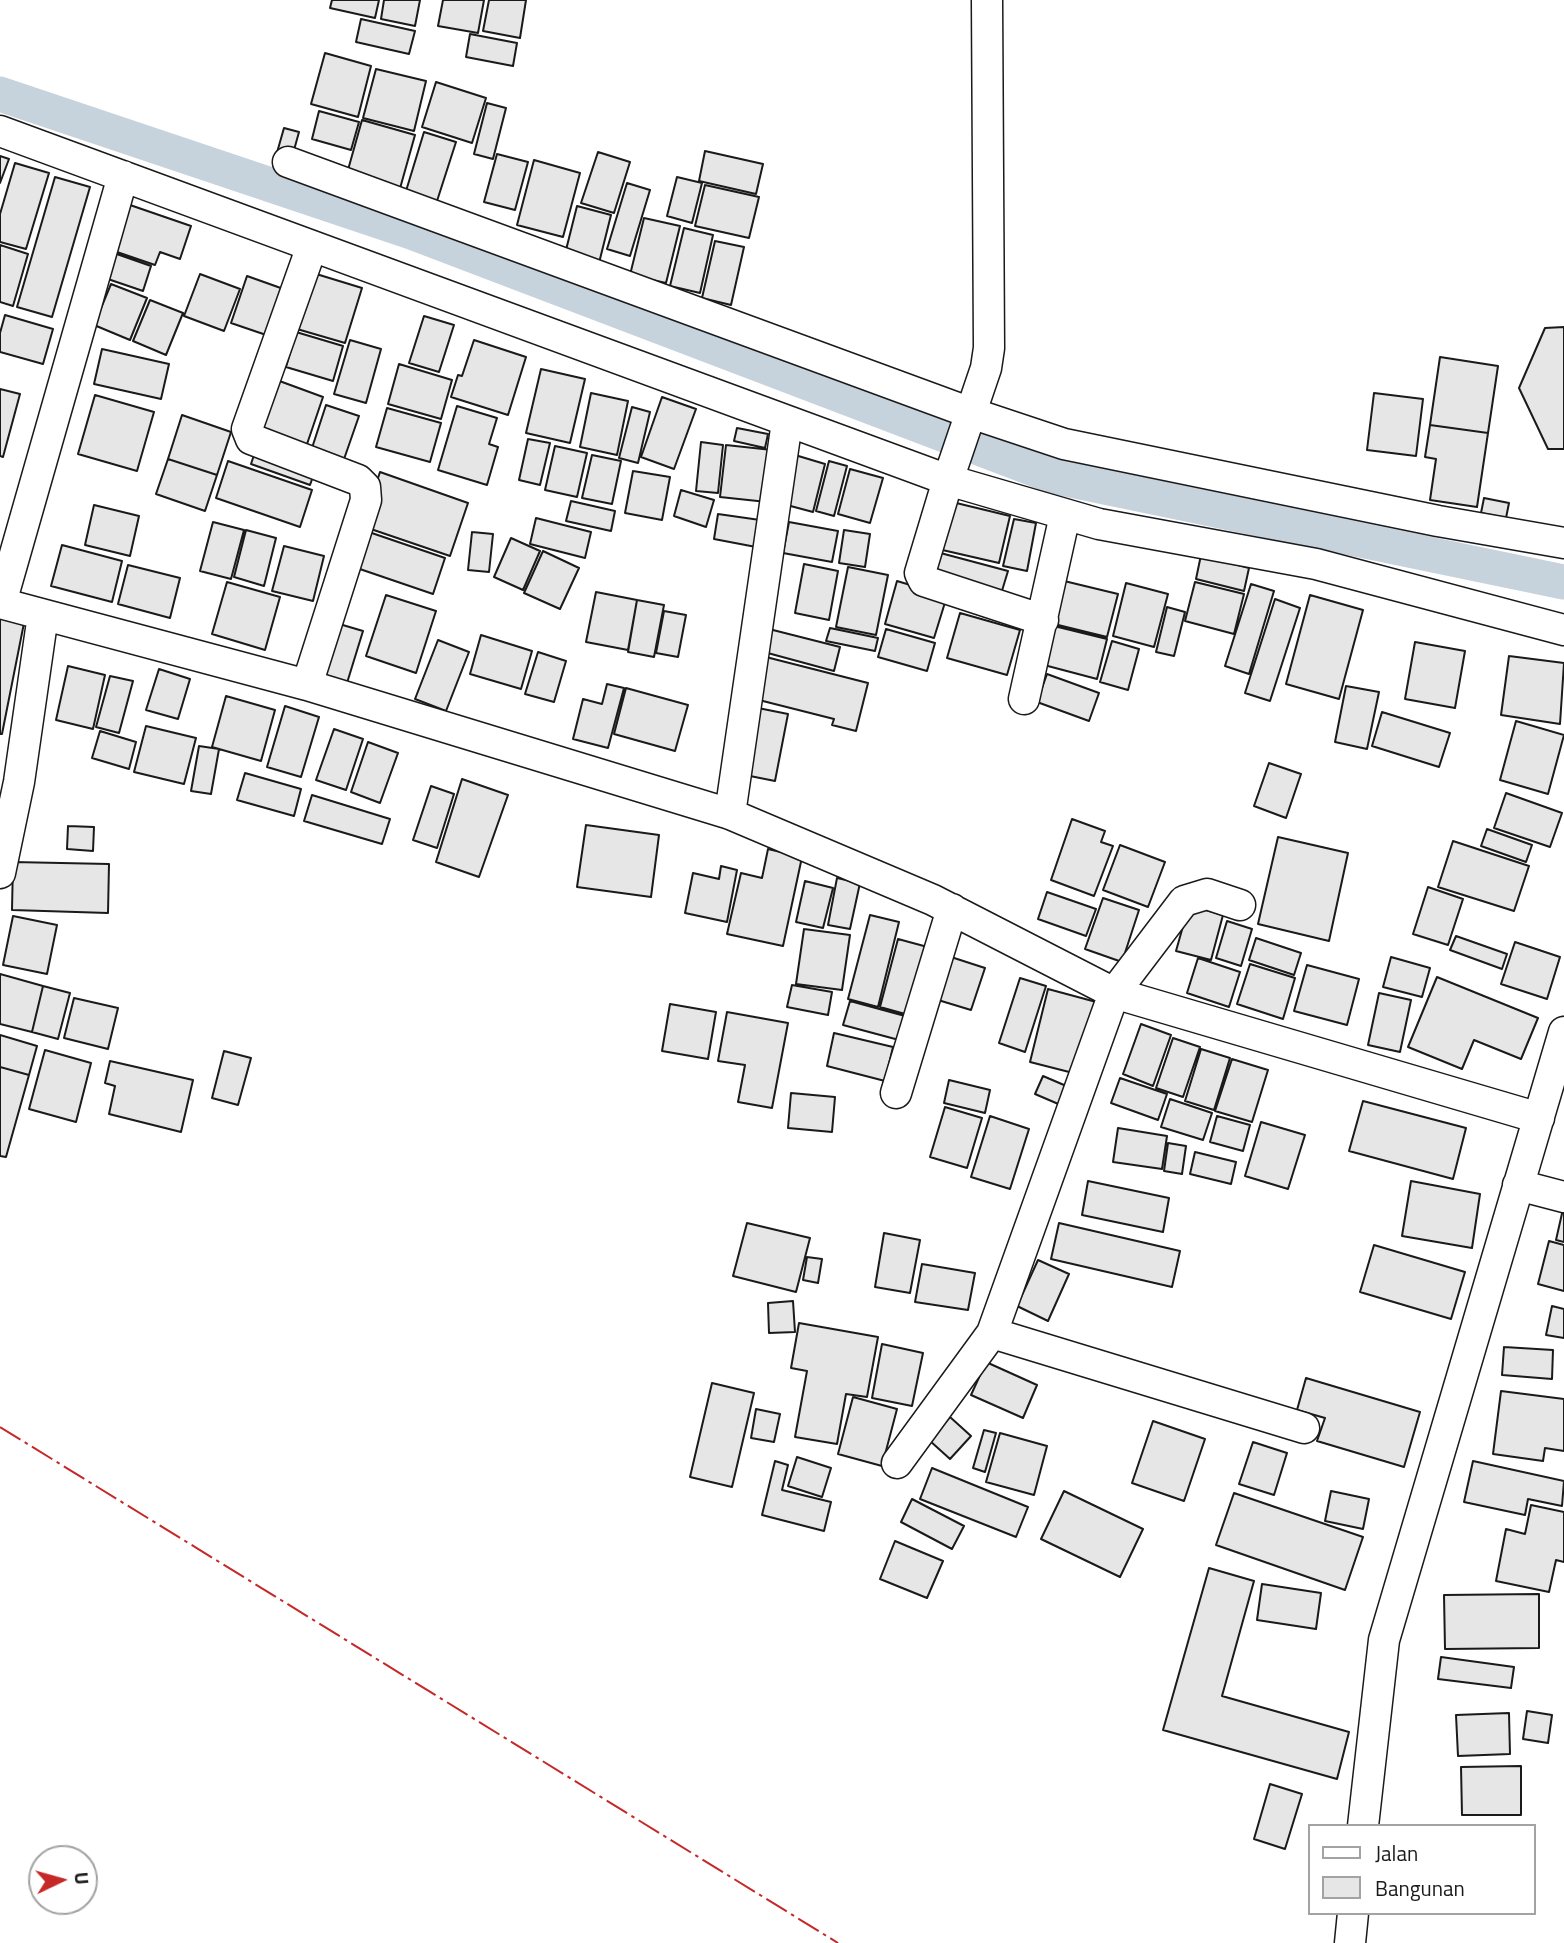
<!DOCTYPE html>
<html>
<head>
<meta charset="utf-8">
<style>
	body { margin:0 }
	#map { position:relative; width:1564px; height:1943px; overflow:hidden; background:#fff; font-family:"Titillium Web",sans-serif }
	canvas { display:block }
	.legend { position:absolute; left:1308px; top:1824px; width:228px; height:91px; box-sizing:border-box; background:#fff; border:2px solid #a3a3a3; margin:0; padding:9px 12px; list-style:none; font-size:21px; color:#1a1a1a }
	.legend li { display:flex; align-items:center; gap:14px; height:35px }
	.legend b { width:35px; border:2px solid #a3a3a3 }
	.north { position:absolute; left:28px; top:1845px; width:70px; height:70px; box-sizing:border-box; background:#fff; border:2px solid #a3a3a3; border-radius:50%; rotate:85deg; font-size:19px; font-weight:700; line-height:28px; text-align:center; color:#1a1a1a }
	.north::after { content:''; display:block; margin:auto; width:24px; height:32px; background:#c62828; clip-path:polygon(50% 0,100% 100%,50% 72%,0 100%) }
</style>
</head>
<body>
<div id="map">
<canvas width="1564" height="1943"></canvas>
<ul class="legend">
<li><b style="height:9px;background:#fff"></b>Jalan</li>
<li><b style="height:19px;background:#e6e6e6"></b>Bangunan</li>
</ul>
<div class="north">U</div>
</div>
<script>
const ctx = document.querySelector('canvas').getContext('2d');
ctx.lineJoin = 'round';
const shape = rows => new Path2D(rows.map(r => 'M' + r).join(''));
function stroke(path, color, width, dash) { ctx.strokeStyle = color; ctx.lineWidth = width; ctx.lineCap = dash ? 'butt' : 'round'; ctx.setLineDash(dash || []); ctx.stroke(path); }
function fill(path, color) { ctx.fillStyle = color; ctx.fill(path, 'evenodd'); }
stroke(shape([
	[0,94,411,232,1052,476,1564,582]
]), '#c6d2dc', 35);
const building = shape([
	[332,0,379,0,375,18,330,8,332,0],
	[384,0,420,0,415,26,381,19,384,0],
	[443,0,484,0,478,33,438,26,443,0],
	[489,0,526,0,520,38,483,31,489,0],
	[361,19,415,31,409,54,356,42,361,19],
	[470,34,517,43,513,66,466,57,470,34],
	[325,53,371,66,358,117,311,104,325,53],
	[376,69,426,81,414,131,363,118,376,69],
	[436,82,486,98,472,143,422,127,436,82],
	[487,103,506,108,493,159,474,154,487,103],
	[319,111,359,122,351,150,312,139,319,111],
	[362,120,415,135,399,192,346,177,362,120],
	[284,128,299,132,291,161,276,156,284,128],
	[424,132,456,142,437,201,406,191,424,132],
	[705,151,763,164,756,194,699,181,705,151],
	[598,152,630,162,614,213,581,203,598,152],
	[497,154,528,162,515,210,484,202,497,154],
	[0,156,9,159,0,183,0,156],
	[534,160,580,173,563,237,517,225,534,160],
	[15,163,49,173,26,249,0,242,0,214,15,163],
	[55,177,90,187,52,317,17,307,55,177],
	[677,177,702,183,692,223,667,216,677,177],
	[627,183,650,190,630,256,607,249,627,183],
	[705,185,759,197,749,238,695,226,705,185],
	[130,205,191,226,180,259,160,252,155,265,114,251,130,205],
	[577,206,611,215,599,263,565,254,577,206],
	[644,218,680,226,666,283,630,275,644,218],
	[684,228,713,235,700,293,670,286,684,228],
	[715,241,744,247,731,305,702,298,715,241],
	[0,245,28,254,13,306,0,302,0,245],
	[111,252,151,266,143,291,102,277,111,252],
	[313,273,362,288,345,343,297,329,313,273],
	[200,274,240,289,224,331,184,316,200,274],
	[247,276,292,292,275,338,231,323,247,276],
	[111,284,147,298,130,340,94,325,111,284],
	[150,300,183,313,166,355,133,341,150,300],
	[5,315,53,329,43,364,0,352,0,333,5,315],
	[424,316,454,325,439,372,409,363,424,316],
	[1564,327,1564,449,1548,449,1519,388,1545,328,1564,327],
	[296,332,343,346,333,381,286,367,296,332],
	[350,340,381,349,366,403,334,394,350,340],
	[474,340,526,357,508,415,451,397,458,375,462,376,474,340],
	[102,349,169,364,161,399,94,384,102,349],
	[1440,357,1498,366,1488,433,1430,425,1440,357],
	[399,364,452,380,441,419,388,404,399,364],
	[541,369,585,379,570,443,526,433,541,369],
	[274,379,323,397,305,450,255,432,274,379],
	[0,389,20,394,3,457,0,456,0,389],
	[591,393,628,401,617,455,580,447,591,393],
	[1374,393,1423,399,1416,456,1367,450,1374,393],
	[95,395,154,412,137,471,78,454,95,395],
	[662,397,696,409,674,469,641,457,662,397],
	[326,405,359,416,343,462,311,451,326,405],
	[457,406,497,418,489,444,498,447,487,485,438,470,457,406],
	[632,407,650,412,638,463,619,458,632,407],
	[387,408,441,423,430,462,376,447,387,408],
	[182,415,231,432,217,475,168,459,182,415],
	[1430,425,1488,433,1477,507,1430,500,1436,459,1425,457,1430,425],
	[737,428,768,434,765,448,734,441,737,428],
	[528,439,550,443,540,485,519,480,528,439],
	[701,442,723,445,718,493,696,491,701,442],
	[726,445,772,450,767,502,720,497,726,445],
	[257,446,316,468,310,485,251,464,257,446],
	[555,446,587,453,577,497,545,490,555,446],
	[592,455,621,461,612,504,582,498,592,455],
	[795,455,825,464,813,512,783,504,795,455],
	[168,459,217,475,205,511,156,494,168,459],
	[228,461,312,490,300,527,216,498,228,461],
	[829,461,847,466,834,516,816,511,829,461],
	[850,469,883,478,870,523,838,514,850,469],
	[633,471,670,477,662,520,625,513,633,471],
	[380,472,468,503,450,556,362,526,380,472],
	[681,490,714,500,706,527,674,516,681,490],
	[1484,498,1509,503,1506,518,1481,513,1484,498],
	[571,501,615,511,611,531,566,521,571,501],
	[948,501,1010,516,999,563,938,549,948,501],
	[94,505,139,516,130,556,85,545,94,505],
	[718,514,760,520,756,547,714,539,718,514],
	[536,518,591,532,585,558,530,544,536,518],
	[1014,519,1036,523,1027,571,1003,566,1014,519],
	[213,522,244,530,231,579,200,571,213,522],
	[789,522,838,531,832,562,783,553,789,522],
	[246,530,276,538,264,586,234,577,246,530],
	[363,530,445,558,433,594,351,566,363,530],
	[844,530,870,534,865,567,839,563,844,530],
	[472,532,493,534,489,572,468,570,472,532],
	[511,538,540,551,523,590,494,577,511,538],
	[62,545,122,561,112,602,51,586,62,545],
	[284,546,324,556,313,601,272,591,284,546],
	[543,551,579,568,560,609,524,593,543,551],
	[933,551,1008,571,1001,594,927,574,933,551],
	[1201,555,1249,568,1244,591,1196,579,1201,555],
	[804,564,838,571,829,620,795,613,804,564],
	[128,565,180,578,170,618,118,604,128,565],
	[848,567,888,575,876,635,836,627,848,567],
	[1060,580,1118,594,1107,637,1050,623,1060,580],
	[897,581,947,596,934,638,885,624,897,581],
	[227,582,280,597,265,650,212,634,227,582],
	[1195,582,1244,594,1234,634,1185,621,1195,582],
	[1126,583,1168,594,1154,647,1113,636,1126,583],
	[1251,584,1274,591,1249,674,1225,666,1251,584],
	[596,592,637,600,628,650,586,642,596,592],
	[386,595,436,611,416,673,366,656,386,595],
	[1310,595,1363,610,1339,699,1286,684,1310,595],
	[1275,599,1300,608,1270,701,1245,693,1275,599],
	[637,600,664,605,654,657,628,652,637,600],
	[1167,607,1185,612,1174,656,1156,652,1167,607],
	[664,611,686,615,678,657,656,653,664,611],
	[960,613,1020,630,1007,675,947,658,960,613],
	[0,618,24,623,2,734,0,734,0,618],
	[336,623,363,631,347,683,320,675,336,623],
	[1054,626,1107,639,1097,679,1044,665,1054,626],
	[830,628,878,638,875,651,826,641,830,628],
	[769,629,840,647,834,671,764,652,769,629],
	[886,629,935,643,927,671,878,657,886,629],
	[481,635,532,651,521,689,470,674,481,635],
	[438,640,469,652,446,711,415,699,438,640],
	[1112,641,1139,649,1128,690,1100,682,1112,641],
	[1415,642,1465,651,1455,708,1405,699,1415,642],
	[538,652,566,661,554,702,525,694,538,652],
	[762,656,868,683,856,731,832,725,834,719,751,698,762,656],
	[1509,656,1564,663,1560,724,1501,715,1509,656],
	[68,666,105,675,93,729,56,720,68,666],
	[159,669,190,679,178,719,146,710,159,669],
	[1047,674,1099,693,1089,721,1037,702,1047,674],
	[110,676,133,681,119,733,96,727,110,676],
	[607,684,624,688,608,748,573,739,583,699,602,704,607,684],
	[1346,686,1379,692,1367,749,1335,742,1346,686],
	[626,688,688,705,675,751,614,734,626,688],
	[226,696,275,710,261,761,212,747,226,696],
	[285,706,319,717,301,777,267,767,285,706],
	[753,707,788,714,775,781,740,774,753,707],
	[1382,712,1450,733,1439,767,1372,746,1382,712],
	[1516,721,1564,735,1548,794,1500,780,1516,721],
	[146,726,196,738,184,784,134,772,146,726],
	[334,729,363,739,346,790,316,780,334,729],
	[100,731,136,742,129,769,92,758,100,731],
	[368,742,398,753,380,803,351,792,368,742],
	[199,746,219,749,211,794,191,791,199,746],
	[1269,763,1301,774,1286,818,1254,806,1269,763],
	[245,773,301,789,294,816,237,800,245,773],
	[462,779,508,795,479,877,436,862,462,779],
	[431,786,454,794,437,848,413,840,431,786],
	[1506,793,1562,813,1550,847,1494,828,1506,793],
	[312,795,390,819,382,844,304,821,312,795],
	[1072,819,1105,831,1101,842,1113,846,1094,896,1051,880,1072,819],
	[586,825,659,835,651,897,577,887,586,825],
	[68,826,94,827,93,851,67,849,68,826],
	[1487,829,1532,845,1526,862,1481,846,1487,829],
	[1278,837,1348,853,1329,941,1258,924,1278,837],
	[1453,841,1529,866,1514,911,1438,887,1453,841],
	[1120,845,1165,862,1148,907,1103,890,1120,845],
	[768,849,802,857,783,946,727,934,741,873,762,878,768,849],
	[13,862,109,864,108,913,12,910,13,862],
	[721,866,737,870,727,922,685,913,693,873,719,879,721,866],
	[837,878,860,883,850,929,828,925,837,878],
	[805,881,833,888,823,928,796,922,805,881],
	[1428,887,1463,899,1448,945,1413,934,1428,887],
	[1047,892,1096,909,1086,936,1038,919,1047,892],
	[1103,898,1139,910,1122,962,1085,949,1103,898],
	[1189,905,1223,915,1211,960,1176,951,1189,905],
	[870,915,899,922,878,1007,848,999,870,915],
	[13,916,57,925,47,974,3,965,13,916],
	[1227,921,1252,929,1241,966,1216,958,1227,921],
	[804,929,850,935,842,990,796,984,804,929],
	[1456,936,1507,954,1502,969,1450,950,1456,936],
	[1256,938,1301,953,1294,975,1249,960,1256,938],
	[898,939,935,949,916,1017,880,1007,898,939],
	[1515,942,1560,957,1547,999,1501,984,1515,942],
	[951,957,985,968,971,1010,938,1000,951,957],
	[1391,957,1430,968,1422,997,1383,987,1391,957],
	[1198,958,1240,972,1229,1007,1187,993,1198,958],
	[1250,964,1295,978,1283,1019,1237,1004,1250,964],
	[1307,965,1359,979,1347,1025,1294,1011,1307,965],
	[0,974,43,986,32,1032,0,1024,0,974],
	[1437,977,1538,1018,1521,1059,1474,1040,1462,1069,1408,1047,1437,977],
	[1020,978,1046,986,1025,1052,999,1043,1020,978],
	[792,985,832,992,828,1015,787,1007,792,985],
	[43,986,70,993,58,1039,32,1032,43,986],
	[1048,989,1100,1003,1081,1075,1030,1062,1048,989],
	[1379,993,1411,1000,1400,1052,1368,1045,1379,993],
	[74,998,118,1008,108,1049,64,1038,74,998],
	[850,1001,905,1016,899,1040,843,1025,850,1001],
	[670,1004,716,1012,708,1059,662,1051,670,1004],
	[727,1012,788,1023,772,1108,738,1102,745,1065,718,1061,727,1012],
	[1141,1024,1171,1035,1153,1086,1123,1074,1141,1024],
	[834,1033,893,1047,885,1081,827,1066,834,1033],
	[0,1035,37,1046,29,1075,0,1067,0,1035],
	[1173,1038,1200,1047,1183,1097,1156,1088,1173,1038],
	[1201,1049,1230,1058,1214,1110,1185,1101,1201,1049],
	[45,1050,91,1063,76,1122,29,1109,45,1050],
	[224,1051,251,1058,238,1105,212,1098,224,1051],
	[1232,1059,1268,1070,1252,1122,1215,1111,1232,1059],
	[110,1061,193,1080,181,1132,109,1114,115,1086,105,1083,110,1061],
	[0,1067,29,1075,6,1157,0,1156,0,1067],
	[1043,1076,1071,1088,1063,1106,1035,1094,1043,1076],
	[1120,1078,1167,1094,1158,1120,1111,1103,1120,1078],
	[949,1080,990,1090,985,1113,944,1103,949,1080],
	[791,1093,835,1097,832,1132,788,1128,791,1093],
	[1170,1099,1212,1113,1203,1140,1161,1127,1170,1099],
	[1363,1101,1466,1128,1453,1179,1349,1151,1363,1101],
	[945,1107,982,1118,967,1168,930,1157,945,1107],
	[990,1116,1029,1129,1010,1189,971,1177,990,1116],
	[1217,1116,1250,1125,1243,1151,1210,1142,1217,1116],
	[1261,1122,1305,1135,1288,1189,1245,1176,1261,1122],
	[1118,1128,1167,1136,1162,1169,1113,1162,1118,1128],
	[1168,1143,1186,1146,1182,1174,1164,1171,1168,1143],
	[1195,1152,1236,1162,1231,1184,1190,1174,1195,1152],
	[1088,1181,1169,1198,1163,1232,1082,1215,1088,1181],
	[1411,1181,1480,1194,1472,1248,1402,1236,1411,1181],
	[1563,1209,1564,1210,1564,1242,1556,1240,1563,1209],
	[747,1223,810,1238,796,1292,733,1276,747,1223],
	[1059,1223,1180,1251,1172,1287,1051,1259,1059,1223],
	[884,1233,920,1240,910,1293,875,1287,884,1233],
	[1549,1241,1564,1245,1564,1291,1538,1284,1549,1241],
	[1374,1245,1465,1272,1451,1319,1360,1292,1374,1245],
	[807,1257,822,1259,818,1283,803,1280,807,1257],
	[1038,1260,1069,1274,1048,1321,1017,1306,1038,1260],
	[922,1264,975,1273,968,1310,915,1302,922,1264],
	[793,1301,795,1332,769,1333,768,1303,793,1301],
	[1552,1306,1564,1309,1564,1338,1546,1335,1552,1306],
	[799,1323,878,1337,867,1397,846,1394,837,1444,795,1437,807,1371,791,1368,799,1323],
	[882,1344,923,1353,912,1406,872,1398,882,1344],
	[1504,1347,1553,1350,1552,1379,1502,1375,1504,1347],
	[986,1362,1037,1385,1023,1418,971,1395,986,1362],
	[1306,1378,1420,1412,1404,1467,1317,1441,1325,1418,1297,1410,1306,1378],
	[712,1383,754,1393,732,1487,690,1477,712,1383],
	[1501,1391,1564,1399,1564,1451,1545,1448,1543,1461,1493,1454,1501,1391],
	[853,1397,897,1409,882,1466,838,1454,853,1397],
	[756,1409,780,1414,774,1442,751,1438,756,1409],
	[950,1417,971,1436,950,1459,929,1440,950,1417],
	[1153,1421,1205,1439,1184,1501,1132,1483,1153,1421],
	[984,1430,996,1433,985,1472,973,1468,984,1430],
	[1000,1433,1047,1446,1034,1495,986,1482,1000,1433],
	[1253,1442,1287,1453,1274,1495,1239,1484,1253,1442],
	[797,1457,831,1468,822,1497,788,1486,797,1457],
	[775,1461,788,1465,782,1490,831,1502,824,1531,762,1515,775,1461],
	[1473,1461,1564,1481,1562,1506,1528,1499,1525,1515,1464,1502,1473,1461],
	[932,1468,1028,1507,1016,1537,920,1499,932,1468],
	[1064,1491,1143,1529,1120,1577,1041,1539,1064,1491],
	[1331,1491,1369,1499,1363,1529,1325,1521,1331,1491],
	[1234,1493,1363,1537,1345,1590,1216,1545,1234,1493],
	[912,1499,964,1526,952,1549,901,1522,912,1499],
	[1531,1505,1564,1512,1564,1562,1556,1560,1549,1592,1496,1581,1506,1529,1525,1534,1531,1505],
	[895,1541,943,1561,927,1598,880,1579,895,1541],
	[1209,1568,1254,1581,1222,1696,1349,1732,1337,1779,1163,1730,1209,1568],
	[1262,1584,1321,1593,1316,1629,1257,1620,1262,1584],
	[1539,1594,1539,1648,1445,1649,1444,1595,1539,1594],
	[1441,1657,1514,1667,1511,1688,1438,1679,1441,1657],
	[1527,1711,1552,1715,1548,1743,1523,1739,1527,1711],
	[1509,1713,1510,1754,1458,1756,1456,1715,1509,1713],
	[1521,1766,1521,1815,1462,1815,1461,1767,1521,1766],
	[1270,1784,1302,1794,1285,1849,1254,1839,1270,1784]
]);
fill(building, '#e6e6e6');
stroke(building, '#1a1a1a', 2);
const street = shape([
	[987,0,989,348,986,368,948,480,920,573,924,581,1043,620],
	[0,131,948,480,1099,524,1316,564,1564,630],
	[288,162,971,413,1064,444,1438,521,1564,543],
	[0,603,307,685,730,814,933,900,1114,993,1539,1118],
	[1,603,123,176],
	[307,685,366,500,365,487,358,480,251,439,247,429,312,246],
	[1024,699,1065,515],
	[730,814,787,422],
	[0,873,19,782,43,615],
	[896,1093,952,909],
	[1518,1185,1564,1197],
	[992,1333,1304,1428],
	[897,1463,992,1333,1114,993,1184,901,1207,894,1240,905],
	[1363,1826,1384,1640,1564,1032],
	[1350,1943,1353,1913]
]);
stroke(street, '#1a1a1a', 33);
stroke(street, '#fff', 30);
stroke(shape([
	[0,1427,838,1943]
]), '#c62828', 2, [24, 5, 3.5, 5]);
</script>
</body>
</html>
